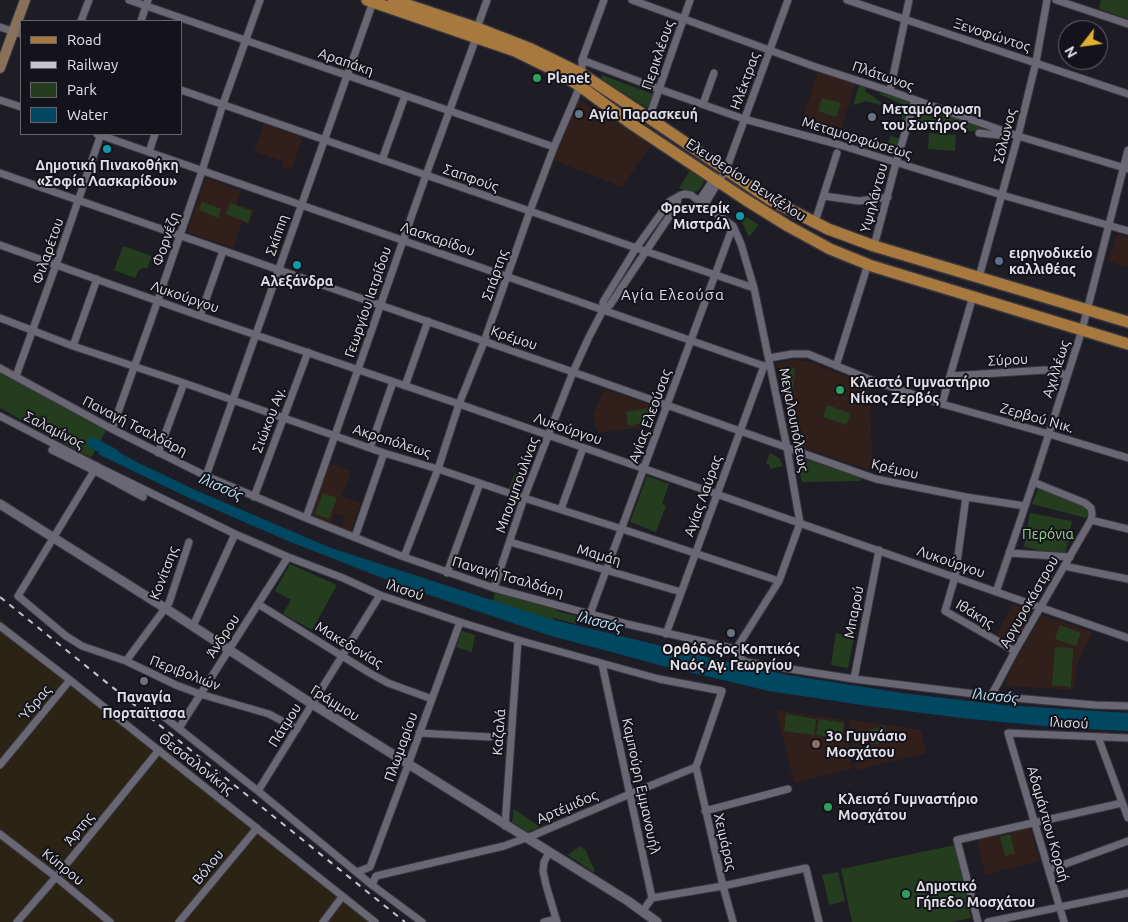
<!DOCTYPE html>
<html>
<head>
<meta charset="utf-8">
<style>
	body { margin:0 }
	#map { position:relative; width:1128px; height:922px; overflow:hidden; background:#1e1c25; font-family:Ubuntu,sans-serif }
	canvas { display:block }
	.legend { position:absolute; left:20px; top:20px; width:162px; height:115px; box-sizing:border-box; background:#14131b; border:1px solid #66656d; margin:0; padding:6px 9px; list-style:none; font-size:15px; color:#e2e0e7 }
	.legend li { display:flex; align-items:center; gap:10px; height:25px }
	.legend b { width:25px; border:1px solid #66656d }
	.north { position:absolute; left:1058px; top:20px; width:50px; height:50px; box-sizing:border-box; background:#14131b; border:1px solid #66656d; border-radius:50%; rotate:240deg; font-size:14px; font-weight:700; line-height:20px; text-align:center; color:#e2e0e7 }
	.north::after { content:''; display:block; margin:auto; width:18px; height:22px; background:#dfb034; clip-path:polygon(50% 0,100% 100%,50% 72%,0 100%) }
</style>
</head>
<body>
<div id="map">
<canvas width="1128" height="922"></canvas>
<ul class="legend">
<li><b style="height:6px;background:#a7793f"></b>Road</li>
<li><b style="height:6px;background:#c7c5cc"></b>Railway</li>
<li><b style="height:14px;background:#253d1f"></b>Park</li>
<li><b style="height:14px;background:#004861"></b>Water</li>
</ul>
<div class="north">N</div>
</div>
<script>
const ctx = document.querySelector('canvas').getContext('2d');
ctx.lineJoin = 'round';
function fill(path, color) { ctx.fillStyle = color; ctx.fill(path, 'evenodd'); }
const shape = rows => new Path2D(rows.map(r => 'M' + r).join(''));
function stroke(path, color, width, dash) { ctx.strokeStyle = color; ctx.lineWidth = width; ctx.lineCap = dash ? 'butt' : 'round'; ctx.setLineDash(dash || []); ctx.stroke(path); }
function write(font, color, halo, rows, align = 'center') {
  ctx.font = font + ' Ubuntu,sans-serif'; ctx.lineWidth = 4; ctx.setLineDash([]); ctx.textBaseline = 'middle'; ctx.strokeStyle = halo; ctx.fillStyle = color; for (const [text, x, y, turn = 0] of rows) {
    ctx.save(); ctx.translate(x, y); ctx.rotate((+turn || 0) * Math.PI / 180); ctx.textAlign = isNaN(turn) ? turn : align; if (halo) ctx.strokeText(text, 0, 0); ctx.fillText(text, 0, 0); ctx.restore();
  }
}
fill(shape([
	[0,619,77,684,374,922,0,922]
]), '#2b2313');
fill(shape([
	[818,71,855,83,839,136,801,124],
	[575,97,651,145,622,187,553,160,564,126],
	[264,124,303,138,291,170,282,167,283,162,254,151],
	[206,178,241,191,237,204,254,210,249,225,242,222,233,248,187,232],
	[1117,234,1128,237,1128,267,1108,261],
	[793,360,808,361,869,386,873,471,792,444,777,364],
	[604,389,659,408,652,426,599,433,596,428,593,416],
	[329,463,351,471,342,496,361,503,350,532,341,528,345,517,335,513,331,525,309,517],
	[1012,604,1031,612,1014,644,997,635],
	[1042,615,1092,632,1077,665,1074,690,1006,686,1008,673],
	[776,710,844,720,852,769,794,783],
	[848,719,921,730,926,753,856,770],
	[1030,828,1040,861,985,875,977,841]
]), '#311f1c');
fill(shape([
	[1101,0,1128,0,1128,19,1099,9],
	[602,75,653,94,648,108,601,79],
	[860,83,867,86,865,91,882,103,880,105,866,101,853,105],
	[883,91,911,102,906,121,902,119,902,104,879,94],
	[822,98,841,103,836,117,818,111],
	[919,105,1004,133,913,128],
	[850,133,887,144,891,136,901,139,895,153,847,142],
	[929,133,956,135,955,151,928,149],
	[691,169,705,178,704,181,700,189,695,192,686,191,679,188],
	[202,202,221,209,218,218,199,210],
	[230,203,252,211,248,223,226,214],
	[740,213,759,225,749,237,739,216,741,216],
	[123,246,152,256,147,269,144,268,139,270,135,278,114,270],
	[785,367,795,368,793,390,782,389],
	[0,371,107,429,91,458,0,408],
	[827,405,850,413,847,425,823,417],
	[649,408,652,421,628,426,626,412],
	[770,453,779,458,783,466,770,469,769,464,766,464],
	[801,458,860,476,862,479,859,481,802,482,797,462,798,459],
	[515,473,526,478,520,493,509,488],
	[647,476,669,484,662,504,666,506,656,532,630,522],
	[1039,486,1089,508,1086,518,1032,504],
	[323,493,337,498,329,519,315,514],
	[1030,513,1072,521,1065,556,1024,547],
	[290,564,337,585,312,630,283,614,291,600,275,591],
	[495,591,556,607,556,611,577,616,576,624,554,618,553,620,493,601],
	[1060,625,1081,633,1076,646,1055,639],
	[462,631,475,635,472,652,456,647],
	[836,633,854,637,848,668,831,665],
	[1055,647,1073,648,1071,687,1052,685],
	[786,714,816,719,814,735,784,731],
	[819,719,844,723,842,739,816,735],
	[885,726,888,742,871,745,868,730],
	[514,809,540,827,528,832,512,822],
	[1010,834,1015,853,1005,856,1000,837],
	[955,845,971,918,951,922,852,922,841,869],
	[580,846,585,850,595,871,593,872,568,855,569,854],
	[838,872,845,901,829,905,822,875]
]), '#253d1f');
fill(shape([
	[103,444,139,463,193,489,331,548,550,619,741,665,788,675,902,693,1003,705,1128,713,1128,731,1065,728,961,718,868,706,769,691,659,665,604,650,551,636,403,586,288,541,189,498,98,454]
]), '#004861');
stroke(shape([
	[93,443,114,454]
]), '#004861', 11);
const minor = shape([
	[129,0,554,147],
	[632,0,813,66,890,91,1018,136,1128,169],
	[847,0,1128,94],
	[1056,0,1128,24],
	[81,21,89,0],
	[141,21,148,0],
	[0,27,21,34],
	[477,28,487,0],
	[582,60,659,89,744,119,840,145,1002,195,1128,231],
	[181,90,645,251,754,288],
	[890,91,909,0],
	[0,100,21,107],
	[703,104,714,73],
	[649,118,690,0],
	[979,133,1008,136],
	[97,134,764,366,770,365],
	[149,152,155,134],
	[382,160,405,96],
	[0,173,573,372,876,479,966,497,1025,506],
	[824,196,859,201,888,197],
	[699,201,715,177],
	[705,204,726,170,788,0],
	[815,222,837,153],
	[0,245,200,316,459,404,1128,638],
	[874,246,896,163,915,100],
	[979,277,1018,136,1036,62,1047,0],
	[603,310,603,302,636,248,670,201,681,195,685,194,691,195,733,226,741,244,754,288,787,448,800,523,779,581,736,649],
	[200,316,223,251],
	[0,318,73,346,184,383,384,453,438,469,524,498,622,529,779,581],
	[73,346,97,279],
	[769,358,792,354,808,354,871,380,942,404,1049,434,1128,458],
	[836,366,868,264],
	[0,368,112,429,206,476,306,518,404,557,494,588,627,624,736,649],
	[16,376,56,265,101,134],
	[950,376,1045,370,1067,375],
	[405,386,428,321],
	[942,404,973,296],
	[0,416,102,469,235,534,288,557,343,578,380,595,460,622,518,640,659,679,722,691,696,767,630,794,534,835,504,846,376,876,372,885],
	[112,429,151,320,202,171,223,104,260,0],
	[370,448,393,382],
	[52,450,95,471,143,497],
	[158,453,184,383],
	[97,466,18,596,66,636,82,646,126,661,176,685,200,694,269,714,297,729],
	[206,476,373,2],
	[254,497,308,352],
	[966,497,955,577,945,611,1015,651],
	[561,509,583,448],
	[306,518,426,175,476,38],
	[1091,520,1128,529],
	[355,537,384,453],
	[510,542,681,592],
	[1009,553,1070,557],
	[404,557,438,469,459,404,484,342,530,211,554,147,578,91,582,74,582,60,604,0],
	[1064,566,1128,579],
	[447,573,480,483],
	[494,588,524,498,548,436,573,372,589,337,603,310,610,305,677,205,678,197],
	[996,592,1036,474,1082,330,1128,150],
	[258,604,368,672,388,683,432,699],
	[590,614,733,226],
	[0,626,70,680,375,922],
	[193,626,235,534],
	[666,634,764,366],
	[736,649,740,658,746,662,854,679,991,696,1095,705,1128,706],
	[126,661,169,603,189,542],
	[602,664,652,898,642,912],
	[854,679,879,550],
	[991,696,1015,651,1091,520,1092,514,1091,508,1085,503,1033,482],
	[158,712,258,791,372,885,422,922],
	[179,728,288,557],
	[419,733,490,737],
	[1098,737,1128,818],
	[0,765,70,680],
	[696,767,723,886,733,922],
	[258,791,380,595],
	[705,811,788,789],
	[505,826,518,640],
	[0,834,56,877,110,922],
	[549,853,544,862,543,871,546,885,557,922],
	[1049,870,1128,841],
	[357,872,370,867,408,765,460,622],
	[652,898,723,886,806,868,819,922],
	[17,922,56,877,159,750],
	[179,922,257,828],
	[323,922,342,897],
	[544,922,556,919],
	[978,922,957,840,1122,803],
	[988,922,1128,893],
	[1064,922,1008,733,1128,738]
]);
const tertiary = shape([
	[0,504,165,608,309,702,628,901,657,922]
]);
const secondary = shape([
	[0,68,25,0]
]);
const primary = shape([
	[367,0,515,51,558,72,580,86,633,125,746,200,788,226,830,249,872,266,1128,344],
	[393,0,477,28,531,49,582,74,649,118,769,199,828,229,874,246,1128,322]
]);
stroke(minor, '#38363e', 9);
stroke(tertiary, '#38363e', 11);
stroke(secondary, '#38363e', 12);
stroke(primary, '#38363e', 14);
stroke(minor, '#696773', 7);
stroke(tertiary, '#696773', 9);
stroke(secondary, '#887059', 10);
stroke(primary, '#a7793f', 11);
stroke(shape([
	[0,597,405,922]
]), '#c7c5cc', 2, [6, 6]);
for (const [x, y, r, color] of [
	[537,78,5,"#2e9e5b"],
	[579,114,5,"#6b7280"],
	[872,117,5,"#6b7280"],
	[107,149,5,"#0f9aa8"],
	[740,216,5,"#0f9aa8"],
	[999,261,5,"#5c6f8a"],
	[297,265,5,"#0f9aa8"],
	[840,390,5,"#2e9e5b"],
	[731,633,5,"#6b7280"],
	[144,681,5,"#6b7280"],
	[816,744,5,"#8d6e63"],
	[828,807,5,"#2e9e5b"],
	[906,894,5,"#2e9e5b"]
]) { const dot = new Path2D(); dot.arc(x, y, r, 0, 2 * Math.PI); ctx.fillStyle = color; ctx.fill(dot); stroke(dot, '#14131b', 2); }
write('14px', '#e2e0e7', '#14131b', [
	["Ξενοφώντος",992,35,18],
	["Περικλέους",658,55,-71],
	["Αραπάκη",346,62,19],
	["Πλάτωνος",883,76,19],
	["Ηλέκτρας",745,81,-70],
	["Σόλωνος",1005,136,-76],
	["Μεταμορφώσεως",857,138,17],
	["Σαπφούς",471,178,19],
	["Ελευθερίου Βενιζέλου",746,180,33],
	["Υψηλάντου",874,198,-75],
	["Σκίππη",277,235,-71],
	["Φορνέζη",166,239,-71],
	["Λασκαρίδου",438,239,19],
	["Φιλαρέτου",48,251,-71],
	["Σπάρτης",495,275,-71],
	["Λυκούργου",185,297,19],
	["Γεωργίου Ιατρίδου",368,302,-71],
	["Κρέμου",514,338,19],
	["Σύρου",1008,360,-3],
	["Αχιλλέως",1056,369,-72],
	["Αγίας Ελεούσας",650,416,-70],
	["Ζερβού Νικ.",1037,418,16],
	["Σιώκου Αγ.",269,420,-69],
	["Μεγαλουπόλεως",794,420,79],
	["Παναγή Τσαλδάρη",135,426,27],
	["Λυκούργου",568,429,19],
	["Σαλαμίνος",54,430,27],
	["Ακροπόλεως",392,441,18],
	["Κρέμου",895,469,13],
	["Μπουμπουλίνας",517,485,-70],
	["Αγίας Λαύρας",703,496,-70],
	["Μαμάη",599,555,16],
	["Λυκούργου",951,562,19],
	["Κονίτσης",164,573,-69],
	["Παναγή Τσαλδάρη",508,577,16],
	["Ιλισού",405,590,19],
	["Αργυροκάστρου",1029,602,-60],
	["Μπαρού",854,612,-79],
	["Ιθάκης",975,614,31],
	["Άνδρου",223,636,-57],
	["Μακεδονίας",349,645,31],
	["Περιβολιών",185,673,21],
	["Ύδρας",35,703,-50],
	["Γράμμου",335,703,32],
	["Ιλισού",1069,723,3],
	["Πάτμου",285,725,-58],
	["Καζαλά",499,732,-86],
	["Πλωμαρίου",401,747,-70],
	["Θεσσαλονίκης",196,764,38],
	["Καμπούρη Εμμανουήλ",641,786,78],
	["Αρτέμιδος",567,807,-23],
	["Αδαμάντιου Κοραή",1048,824,74],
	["Άρτης",79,829,-51],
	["Χειμάρας",725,842,77],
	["Κύπρου",63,867,39],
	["Βόλου",208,867,-51]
]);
write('bold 14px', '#e2e0e7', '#14131b', [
	["Planet",547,78],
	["Μεταμόρφωση",882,109],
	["του Σωτήρος",882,125],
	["Αγία Παρασκευή",589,114],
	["Δημοτική Πινακοθήκη",107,165,"center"],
	["«Σοφία Λασκαρίδου»",107,181,"center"],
	["Φρεντερίκ",730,208,"right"],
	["Μιστράλ",730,224,"right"],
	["ειρηνοδικείο",1009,253],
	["καλλιθέας",1009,269],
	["Αλεξάνδρα",297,281,"center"],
	["Κλειστό Γυμναστήριο",850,382],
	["Νίκος Ζερβός",850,398],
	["Ορθόδοξος Κοπτικός",731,649,"center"],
	["Ναός Αγ. Γεωργίου",731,665,"center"],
	["Παναγία",144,697,"center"],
	["Πορταϊτισσα",144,713,"center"],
	["3o Γυμνάσιο",826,736],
	["Μοσχάτου",826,752],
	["Κλειστό Γυμναστήριο",838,799],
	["Μοσχάτου",838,815],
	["Δημοτικό",916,886],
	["Γήπεδο Μοσχάτου",916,902]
], 'left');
write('14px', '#97d688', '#14131b', [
	["Περόνια",1048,534]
]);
ctx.letterSpacing = '1px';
write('15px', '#e2e0e7', '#14131b', [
	["Αγία Ελεούσα",673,295]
]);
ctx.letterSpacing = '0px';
write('italic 15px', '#bbe2f6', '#14131b', [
	["Ιλισσός",221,487,24],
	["Ιλισσός",600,622,15],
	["Ιλισσός",995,696,6]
]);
</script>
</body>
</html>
